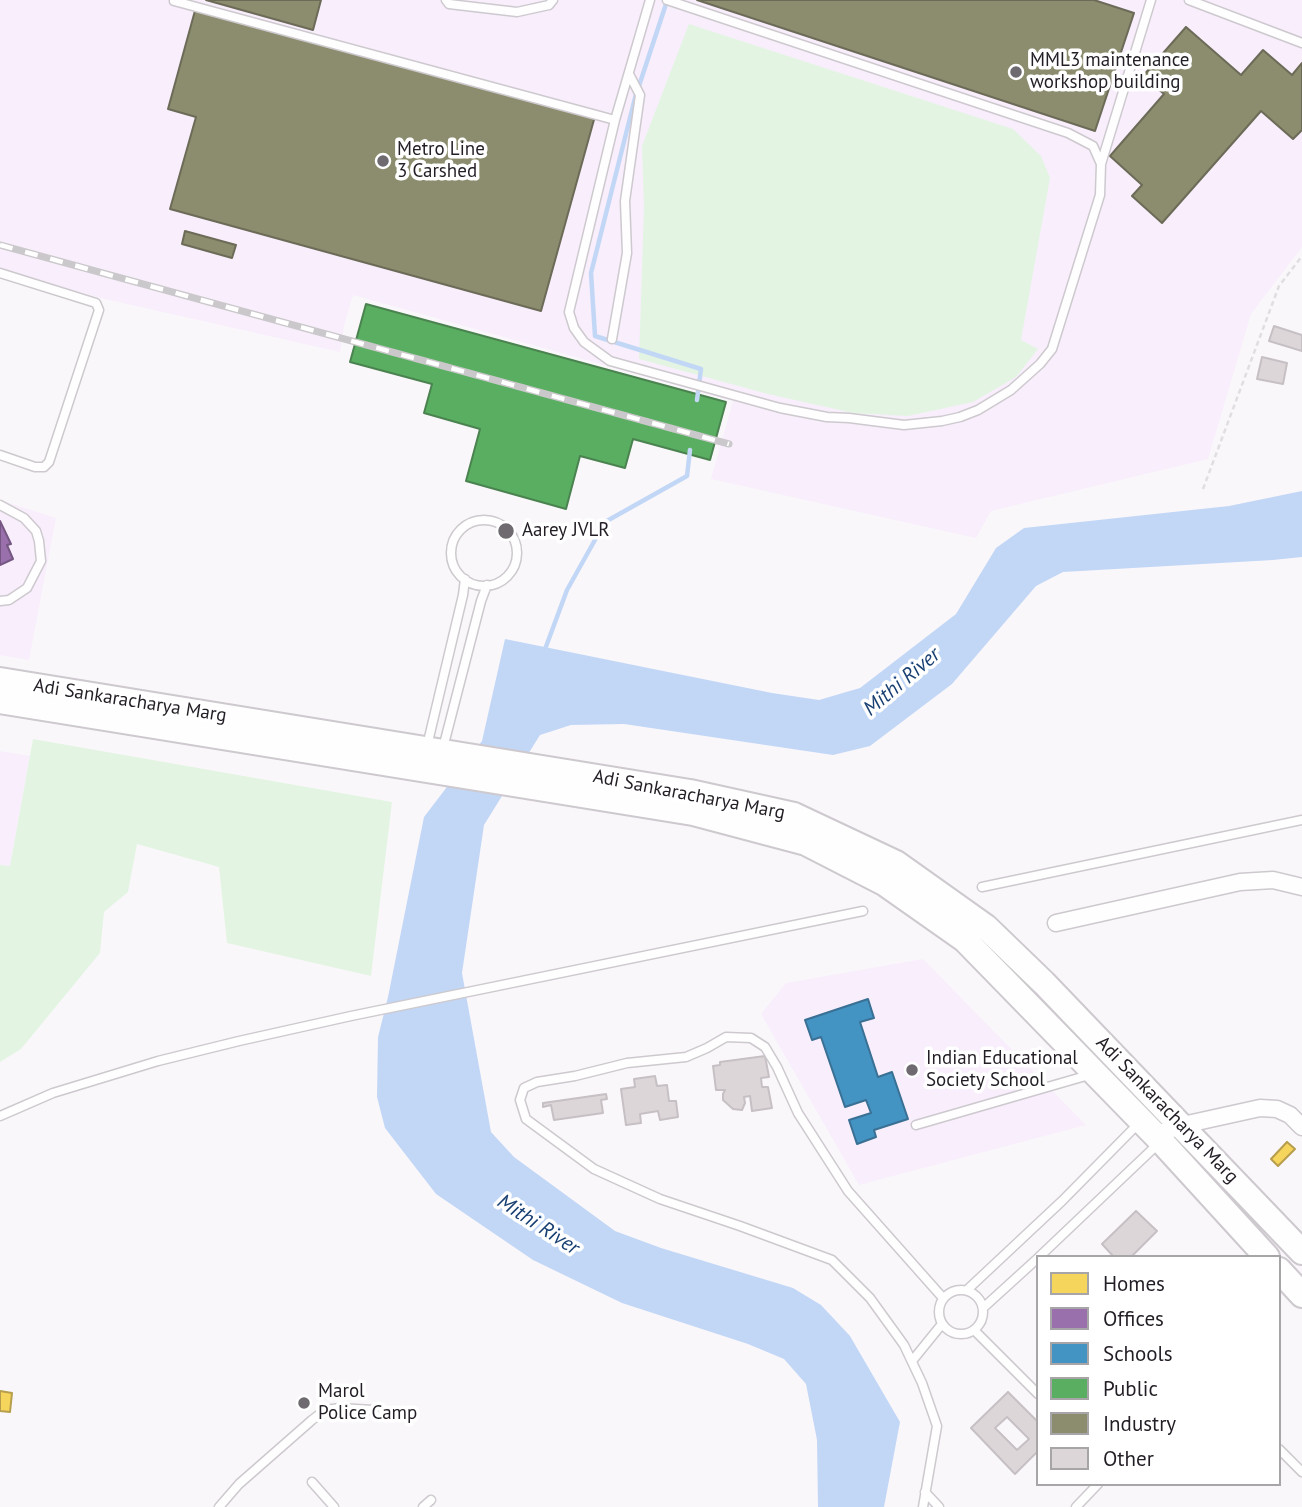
<!DOCTYPE html>
<html>
<head>
<meta charset="utf-8">
<style>
	body { margin:0 }
	#map { position:relative; width:1302px; height:1507px; overflow:hidden; background:#faf7fb; font-family:"PT Sans",sans-serif }
	canvas { display:block }
	.legend { position:absolute; left:1036px; top:1255px; width:245px; height:231px; box-sizing:border-box; background:#fff; border:2px solid #a7a5a8; margin:0; padding:9px 12px; list-style:none; font-size:21px; color:#231e25 }
	.legend li { display:flex; align-items:center; gap:14px; height:35px }
	.legend b { width:35px; border:2px solid #a7a5a8 }
</style>
</head>
<body>
<div id="map">
<canvas width="1302" height="1507"></canvas>
<ul class="legend">
<li><b style="height:19px;background:#f6d55c"></b>Homes</li>
<li><b style="height:19px;background:#9970ab"></b>Offices</li>
<li><b style="height:19px;background:#4393c3"></b>Schools</li>
<li><b style="height:19px;background:#5aae61"></b>Public</li>
<li><b style="height:19px;background:#8c8c6e"></b>Industry</li>
<li><b style="height:19px;background:#dcd6d9"></b>Other</li>
</ul>
</div>
<script>
const ctx = document.querySelector('canvas').getContext('2d');
ctx.lineJoin = 'round';
function fill(path, color) { ctx.fillStyle = color; ctx.fill(path, 'evenodd'); }
const shape = rows => new Path2D(rows.map(r => 'M' + r).join(''));
function stroke(path, color, width, dash) { ctx.strokeStyle = color; ctx.lineWidth = width; ctx.lineCap = dash ? 'butt' : 'round'; ctx.setLineDash(dash || []); ctx.stroke(path); }
function write(font, color, halo, rows, align = 'center') {
  ctx.font = font + ' "PT Sans",sans-serif'; ctx.lineWidth = 7; ctx.setLineDash([]); ctx.textBaseline = 'middle'; ctx.strokeStyle = halo; ctx.fillStyle = color; for (const [text, x, y, turn = 0] of rows) {
    ctx.save(); ctx.translate(x, y); ctx.rotate((+turn || 0) * Math.PI / 180); ctx.textAlign = isNaN(turn) ? turn : align; if (halo) ctx.strokeText(text, 0, 0); ctx.fillText(text, 0, 0); ctx.restore();
  }
}
fill(shape([
	[0,0,1302,0,1302,247,1251,314,1208,459,991,511,976,538,711,479,733,401,353,295,344,326,340,352,105,299,0,270],
	[0,500,56,518,29,660,0,655],
	[0,751,30,756,10,866,0,865],
	[923,959,1086,1125,859,1185,761,1014,786,983]
]), '#f8eefc');
fill(shape([
	[689,24,1013,129,1041,156,1050,178,1021,340,1038,349,1016,377,973,402,908,416,853,413,768,394,639,359,644,207,642,146],
	[33,739,392,802,371,976,227,943,219,867,137,844,128,892,104,912,100,953,21,1049,0,1062,0,865,10,866]
]), '#e3f5e2');
fill(shape([
	[1302,491,1302,557,1273,560,1063,572,1036,586,952,684,870,746,833,755,624,724,571,725,540,735,484,825,462,973,491,1132,514,1157,615,1231,661,1248,793,1288,821,1305,850,1336,900,1422,884,1507,818,1507,817,1440,806,1384,784,1359,748,1344,622,1303,533,1260,436,1194,385,1128,377,1097,378,1037,388,997,424,817,482,741,505,639,772,693,819,700,860,688,956,614,996,548,1024,528,1229,506]
]), '#c2d7f6');
const homes = shape([
	[1287,1142,1295,1149,1278,1166,1271,1159,1287,1142],
	[0,1391,12,1393,10,1412,0,1411,0,1391]
]);
fill(homes, '#f6d55c');
stroke(homes, '#b79e4c', 2);
const offices = shape([
	[0,521,11,544,7,545,13,559,0,565,0,521]
]);
fill(offices, '#9970ab');
stroke(offices, '#765783', 2);
const schools = shape([
	[868,999,874,1018,860,1022,878,1077,892,1072,908,1119,874,1130,876,1137,857,1144,849,1120,871,1113,866,1100,845,1107,821,1037,812,1040,805,1020,868,999]
]);
fill(schools, '#4393c3');
stroke(schools, '#397094', 2);
const public = shape([
	[366,304,726,402,710,460,633,439,625,468,580,456,566,509,466,481,480,429,424,413,432,384,350,362,366,304]
]);
fill(public, '#5aae61');
stroke(public, '#4a834f', 2);
const industry = shape([
	[206,0,321,0,313,30,206,0],
	[697,0,1094,0,1134,13,1095,131,697,0],
	[196,7,595,116,541,311,170,209,196,117,168,109,196,7],
	[1186,27,1241,75,1263,50,1292,75,1302,63,1302,130,1293,139,1261,111,1162,223,1132,196,1142,185,1110,156,1164,94,1143,76,1186,27],
	[185,231,236,245,232,258,182,244,185,231]
]);
fill(industry, '#8c8c6e');
stroke(industry, '#6c6b58', 2);
stroke(shape([
	[667,1,635,98,591,273,595,336,701,369,697,400],
	[544,652,567,590,605,522,687,476,690,450]
]), '#c2d7f6', 4.5);
const building = shape([
	[1274,326,1302,335,1302,351,1269,341,1274,326],
	[1262,357,1287,363,1283,384,1257,379,1262,357],
	[765,1056,769,1077,761,1078,762,1087,768,1087,772,1108,752,1111,750,1096,744,1097,745,1103,742,1110,733,1109,723,1100,723,1094,725,1090,716,1090,713,1066,720,1065,720,1062,765,1056],
	[655,1076,657,1086,667,1085,669,1101,676,1101,678,1117,660,1120,658,1111,640,1114,641,1123,626,1125,621,1089,635,1087,634,1079,655,1076],
	[606,1094,607,1099,601,1100,603,1113,554,1120,551,1105,543,1107,543,1103,606,1094],
	[1136,1211,1157,1231,1131,1257,1114,1257,1102,1244,1136,1211],
	[1008,1392,1038,1422,1038,1451,1015,1474,971,1428,1008,1392],
	[1007,1417,1029,1439,1017,1450,995,1428,1007,1417]
]);
fill(building, '#dcd6d9');
stroke(building, '#c6c0c4', 2);
const lane = shape([
	[174,0,174,1,615,120],
	[446,0,449,4,517,12,549,5,553,0],
	[650,0,615,120,569,312,574,328,584,342,610,361,780,408,827,417,849,418,904,425,942,421,960,417,978,410,1011,390,1040,364,1052,349,1100,195,1101,164,1151,0],
	[667,0,1068,133,1093,146,1101,164],
	[1189,0,1302,43],
	[0,273,96,303,99,310,49,462,44,467,35,467,0,455],
	[612,339,627,253,625,201,640,95,629,74],
	[0,505,24,518,36,531,39,541,41,561,27,588,9,600,0,601],
	'451 553a33 33 0 1 1 66 0a33 33 0 1 1-66 0Z',
	[427,746,463,595,465,579],
	[443,748,481,601,487,585],
	[982,887,1302,820],
	[0,1116,53,1093,158,1061,239,1041,351,1016,863,911],
	[916,1125,1089,1075],
	[1039,1257,1159,1143],
	'939 1312a22 22 0 1 1 44 0a22 22 0 1 1-44 0Z',
	[967,1290,1062,1201,1140,1122],
	[983,1308,1038,1258],
	[974,1330,1038,1394],
	[912,1361,942,1324],
	[1279,1449,1302,1472],
	[312,1482,334,1507],
	[925,1492,939,1507],
	[219,1507,239,1484,312,1420,325,1410,340,1408,373,1410],
	[423,1507,431,1500],
	[923,1507,937,1426,922,1383,904,1345,870,1298,832,1260,740,1226,660,1199,594,1169,526,1119,520,1100,524,1088,537,1082,575,1076,627,1063,686,1057,707,1048,726,1037,751,1038,765,1047,777,1067,798,1113,848,1191,943,1298],
	[1076,1507,1098,1484]
]);
const street = shape([
	[1056,923,1240,882,1273,880,1302,887],
	[1155,1135,1183,1125,1260,1108,1277,1109,1290,1115,1302,1127]
]);
const primary = shape([
	[0,680,690,792,794,815,896,863,986,927,1044,983,1302,1252],
	[0,701,693,813,806,843,884,883,965,940,1161,1141,1267,1257],
	[1279,1270,1302,1295]
]);
stroke(lane, '#cdc9ce', 11);
stroke(street, '#cdc9ce', 19);
stroke(primary, '#cdc9ce', 28);
stroke(shape([
	[1203,489,1279,286,1302,256]
]), '#e0dee0', 2.5, [5, 3.5]);
stroke(lane, '#fefefe', 8);
stroke(street, '#fefefe', 16);
stroke(primary, '#fefefe', 24);
const rail = shape([
	[0,245,729,444]
]);
stroke(rail, '#cac8ca', 7);
stroke(rail, '#fff', 4.5, [13]);
for (const [x, y, r, color] of [
	[1016,72,7,"#6e6a70"],
	[383,161,7,"#6e6a70"],
	[506,531,9,"#6e6a70"],
	[912,1070,7,"#6e6a70"],
	[304,1403,7,"#6e6a70"]
]) { const dot = new Path2D(); dot.arc(x, y, r, 0, 2 * Math.PI); ctx.fillStyle = color; ctx.fill(dot); stroke(dot, '#fff', 2.5); }
write('19px', '#231e25', '#fff', [
	["MML3 maintenance",1030,61],
	["workshop building",1030,83],
	["Metro Line",397,150],
	["3 Carshed",397,172],
	["Aarey JVLR",522,531],
	["Indian Educational",926,1059],
	["Society School",926,1081],
	["Marol",318,1392],
	["Police Camp",318,1414]
], 'left');
write('19px', '#231e25', '#fff', [
	["Adi Sankaracharya Marg",130,701,9],
	["Adi Sankaracharya Marg",689,795,11],
	["Adi Sankaracharya Marg",1167,1110,46]
]);
write('italic 21px', '#173f72', '#fff', [
	["Mithi River",902,682,-40],
	["Mithi River",538,1225,33]
]);
</script>
</body>
</html>
